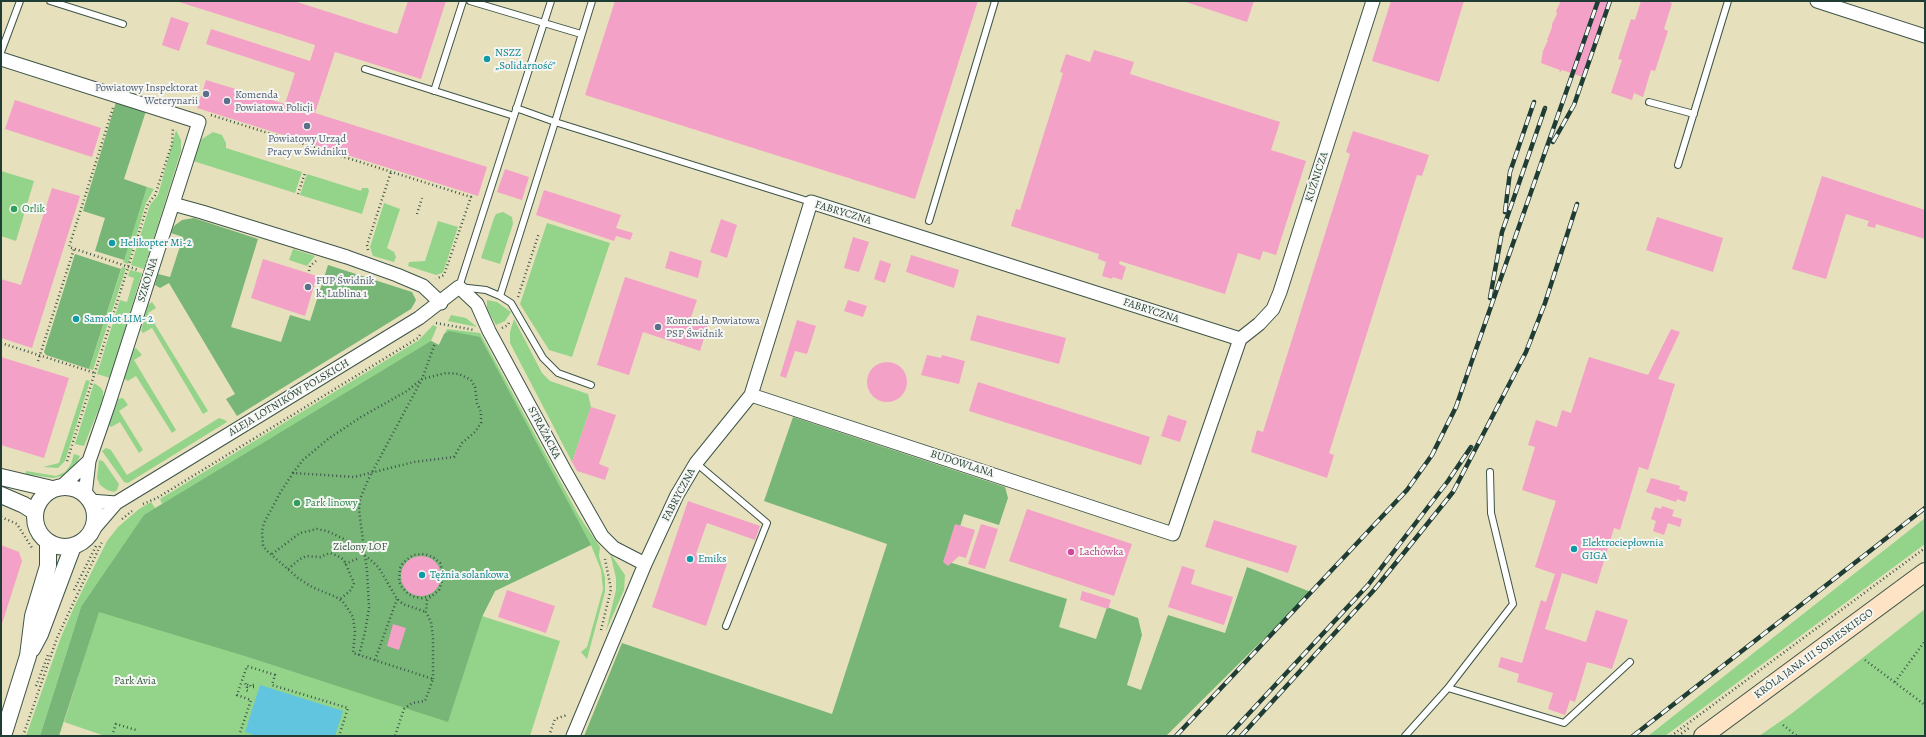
<!DOCTYPE html>
<html>
<head>
<meta charset="utf-8">
<style>
	body { margin:0 }
	#map { position:relative; width:1926px; height:737px; overflow:hidden; background:#e7e0bc; font-family:Alegreya,serif }
	canvas { display:block }
	.frame { position:absolute; inset:0; border:2px solid #1f3d34; pointer-events:none }
</style>
</head>
<body>
<div id="map">
<canvas width="1926" height="737"></canvas>
<div class="frame"></div>
</div>
<script>
const ctx = document.querySelector('canvas').getContext('2d');
ctx.lineJoin = 'round';
function fill(path, color) { ctx.fillStyle = color; ctx.fill(path, 'evenodd'); }
const shape = rows => new Path2D(rows.map(r => 'M' + r).join(''));
function stroke(path, color, width, dash) { ctx.strokeStyle = color; ctx.lineWidth = width; ctx.lineCap = dash ? 'butt' : 'round'; ctx.setLineDash(dash || []); ctx.stroke(path); }
function write(font, color, halo, rows, align = 'center') {
  ctx.font = font + ' Alegreya,serif'; ctx.lineWidth = 4; ctx.setLineDash([]); ctx.textBaseline = 'middle'; ctx.strokeStyle = halo; ctx.fillStyle = color; for (const [text, x, y, turn = 0] of rows) {
    ctx.save(); ctx.translate(x, y); ctx.rotate((+turn || 0) * Math.PI / 180); ctx.textAlign = isNaN(turn) ? turn : align; if (halo) ctx.strokeText(text, 0, 0); ctx.fillText(text, 0, 0); ctx.restore();
  }
}
fill(shape([
	[176,130,181,140,181,151,144,269,131,265,150,205,158,195],
	[213,132,222,135,226,143,226,148,302,172,295,193,193,161,202,139],
	[1,171,34,181,16,241,1,236],
	[307,174,361,191,362,188,368,188,369,191,362,214,300,195],
	[147,187,154,189,146,203,128,264,123,262],
	[384,203,400,209,387,248,394,252,396,257,394,262,373,256,370,247],
	[503,212,512,217,513,224,500,264,481,258,494,218,496,214],
	[438,221,458,227,444,270,442,273,436,275,408,266,409,262,425,261],
	[547,223,610,243,572,357,549,350,520,304],
	[293,249,315,256,307,266,289,260],
	[122,267,126,268,93,370,89,369],
	[130,270,142,273,110,378,97,374,120,300,127,302,134,278,128,276],
	[487,300,497,302,511,312,505,321,496,325,487,309],
	[152,302,156,308,148,313,208,411,203,414,152,328,143,333,141,331,148,305],
	[451,315,466,318,477,327,448,321],
	[514,319,542,373,550,381,588,394,591,407,572,462,510,343,510,332],
	[433,325,437,327,431,341,439,345,447,329,480,333,579,516,600,547,599,556,605,577,605,592,587,659,581,652,587,647,603,589,601,570,591,545,495,591,482,616,560,641,530,736,105,736,64,722,98,613,81,607,40,736,26,736,61,637,75,605,107,541,118,527,139,509,151,502,155,508,162,504,160,499,419,340],
	[136,348,142,355,134,360,176,430,172,433,136,376,128,381,124,379,134,349],
	[86,380,90,381,65,461,58,468,43,467,59,463],
	[94,383,100,387,103,391,103,398,84,446,75,444],
	[123,398,128,405,119,411,143,450,139,453,120,422,111,427,109,425,118,399],
	[219,418,225,420,227,422,128,483,124,482,102,451,106,448,111,450,127,475],
	[74,454,80,456,77,462,69,472,62,476,53,478,26,474,26,471,56,476,65,472,71,464],
	[99,460,103,461,119,484,117,490,114,492,107,490,100,485,97,478],
	[1925,518,1925,544,1665,736,1648,736],
	[610,553,625,575,624,590,606,631,616,590,616,578],
	[1925,609,1925,736,1759,736,1791,714]
]), '#94d48a');
fill(shape([
	[116,102,146,111,124,179,147,187,124,260,95,251,105,218,83,211],
	[194,218,258,239,231,327,281,342,290,315,310,321,328,265,412,292,416,300,414,304,411,309,237,416,226,399,235,394,169,283,160,288,155,285,158,274,170,277,183,237,171,233,174,226,182,220],
	[75,254,121,269,89,369,46,355,44,352],
	[449,331,480,337,591,545,495,591,482,617,448,722,248,657,99,612,59,736,40,736,81,607,144,515,426,344,431,341,439,345,444,334],
	[793,417,1005,487,1008,498,999,525,964,514,949,562,1067,599,1059,627,1096,639,1107,607,1138,618,1142,635,1127,685,1141,690,1168,615,1225,633,1247,567,1311,592,1166,736,584,736,622,643,832,714,887,544,764,501]
]), '#77b676');
fill(shape([
	[260,685,343,711,335,736,257,736,245,732]
]), '#61c5df');
fill(shape([
	[176,1,294,1,397,34,408,1,446,1,421,79,335,52,315,113,487,167,478,196,197,108,206,80,285,104,295,73,206,44,211,29,310,61,315,45],
	[615,1,978,1,915,199,585,95],
	[1183,1,1254,1,1247,22],
	[1391,1,1464,1,1439,82,1372,61],
	[1559,1,1609,2,1583,77,1562,70,1559,73,1560,70,1541,63,1543,51,1548,40,1547,40,1552,27,1552,24,1557,14,1556,11,1560,3],
	[1641,1,1666,1,1672,3,1664,29,1668,31,1655,71,1651,70,1643,97,1634,93,1632,100,1611,93,1622,60,1618,59,1631,19,1635,20],
	[171,17,189,23,179,51,162,45],
	[1094,50,1134,62,1130,74,1280,122,1271,150,1306,161,1276,255,1263,251,1260,260,1238,253,1225,294,1120,261,1119,264,1126,267,1122,280,1113,277,1112,279,1102,276,1106,262,1098,259,1099,254,1011,226,1016,209,1020,210,1063,73,1060,72,1066,54,1090,62],
	[15,100,101,128,92,157,5,129],
	[1353,131,1429,155,1422,176,1417,175,1329,453,1334,455,1327,478,1251,452,1257,430,1263,432,1350,154,1346,152],
	[505,169,529,177,522,200,497,192],
	[1822,176,1925,210,1925,239,1876,224,1875,228,1867,226,1869,221,1846,214,1826,279,1792,269],
	[52,188,80,196,32,348,1,338,1,279,21,285],
	[544,190,621,215,616,228,633,233,630,240,616,236,614,241,536,215],
	[1657,217,1723,238,1713,272,1646,250],
	[721,219,737,225,727,258,710,252],
	[853,237,869,242,859,272,844,268],
	[670,251,702,261,698,278,665,268],
	[911,255,959,270,954,288,906,272],
	[263,259,317,276,305,316,251,298],
	[880,260,891,264,885,283,874,279],
	[625,277,697,300,691,317,709,322,700,351,643,332,629,375,597,365],
	[848,300,867,306,863,317,844,311],
	[977,315,1066,338,1059,364,970,340],
	[797,320,816,326,807,354,795,351,786,378,780,376],
	[1671,329,1680,332,1658,379,1675,384,1648,470,1639,467,1620,530,1614,528,1597,584,1562,573,1545,629,1586,642,1596,610,1628,620,1612,669,1587,662,1575,702,1570,700,1565,715,1548,709,1553,693,1517,682,1519,674,1498,667,1501,657,1522,663,1541,600,1546,602,1555,574,1535,567,1556,501,1522,490,1535,447,1528,445,1536,420,1557,427,1562,410,1571,413,1589,357,1648,375],
	[927,355,941,358,942,355,965,361,959,384,921,375],
	[1,357,69,378,44,458,1,445],
	'867 382a20 20 0 1 1 40 0a20 20 0 1 1-40 0Z',
	[978,382,1150,437,1141,465,969,411],
	[591,407,616,415,599,464,609,468,605,480,577,471,572,462],
	[1168,415,1187,421,1180,442,1161,436],
	[1651,478,1680,486,1679,489,1688,492,1685,502,1677,499,1676,502,1646,492],
	[688,501,760,526,755,540,707,523,696,554,727,564,706,626,652,607],
	[1662,506,1674,510,1672,516,1682,519,1680,527,1668,523,1664,535,1653,531,1656,521,1651,519,1655,507,1661,509],
	[1027,509,1132,544,1114,596,1009,561],
	[1214,520,1297,546,1288,573,1205,547],
	[955,524,975,530,966,558,959,556,948,566,943,562],
	[981,524,998,529,985,569,968,564],
	[1,545,19,552,22,561,1,627],
	'401 576a20 20 0 1 1 40 0a20 20 0 1 1-40 0Z',
	[1182,566,1195,570,1191,584,1233,597,1224,625,1168,607],
	[507,590,555,606,546,633,498,617],
	[1082,591,1111,600,1108,609,1080,600],
	[393,624,406,628,399,650,387,646]
]), '#f3a1c7');
const service = shape([
	[50,1,123,24],
	[470,1,581,34],
	[551,1,459,287,486,290,500,296,511,303,543,358,558,373,591,385],
	[592,1,555,122,811,202],
	[1,52,20,1],
	[365,69,514,116],
	[434,91,463,1],
	[1649,102,1694,114],
	[1678,165,1728,1],
	[929,221,995,1],
	[500,296,555,122,516,108],
	[696,463,767,523,726,626],
	[1448,688,1513,604,1491,513,1490,472],
	[1405,736,1448,688,1564,723,1630,662]
]);
const minor = shape([
	[1817,1,1925,36],
	[1,59,199,122,108,406,89,461,85,495],
	[173,204,202,212,347,257,397,275,423,286,441,303],
	[1240,339,1259,324,1273,309,1280,292,1373,1],
	[61,487,89,461],
	[90,501,116,503],
	[91,532,116,503,419,318,459,287,477,304,489,331,565,471,602,536,614,548,645,564],
	[573,736,645,564,677,495,696,463,751,395,811,202,1240,339,1173,534,751,395]
]);
const tertiary = shape([
	[1,477,52,489],
	'35 517a30 30 0 1 1 60 0a30 30 0 1 1-60 0Z',
	[1,495,24,505,35,512],
	[32,649,40,634,73,546],
	[3,736,28,656,33,616,48,566,48,542]
]);
const secondary = shape([
	[1703,736,1925,572]
]);
stroke(service, '#3d5548', 8);
stroke(minor, '#3d5548', 15);
stroke(tertiary, '#3d5548', 18);
stroke(secondary, '#3d5548', 20);
stroke(shape([
	[113,108,69,247,138,270],
	[211,115,471,197,444,275,436,279],
	[298,194,305,173],
	[417,214,422,198],
	[368,250,367,245,391,172],
	[309,271,310,266,316,261],
	[518,297,539,233],
	[436,323,474,330],
	[502,328,508,325,510,320],
	[1,343,95,373],
	[38,361,74,249],
	[67,461,148,204,155,195,172,144,173,128],
	[293,473,303,460,328,439,361,417,407,391,422,379,446,373,459,374,471,380,475,387,477,403,481,412,481,423,475,432,462,443,454,457,414,462,354,477,293,473,280,493,264,523,262,531,263,545,266,550,298,578,312,587,336,597,343,602,350,612,353,617,355,632,353,653,433,679,425,701,412,703,404,709,395,736],
	[143,504,157,498,418,338,420,335],
	[1,517,17,524,32,548],
	[122,519,132,511],
	[272,554,300,533,317,529,327,531,344,539,373,562,379,568,397,599,403,604,426,612],
	[345,564,359,558],
	[288,569,300,559,306,556,320,557,330,553,338,556,344,560,354,583,351,590,339,600],
	[74,590,97,544],
	[430,596,422,598,415,597,408,594,401,586,399,581,400,568,403,563,413,555,424,554,433,557,440,563,444,575,439,590,427,600,426,612,431,622,433,637,433,679],
	[601,630,611,589,605,559],
	[359,655,365,632,369,608,367,571,359,510,360,499,368,480,422,379,435,343],
	[375,660,397,599],
	[1865,660,1925,705],
	[1895,682,1925,641],
	[248,685,245,683,247,687,246,690,248,691],
	[36,686,48,655],
	[254,687,251,687,250,685,254,685],
	[1783,725,1797,736],
	[23,736,57,638,102,542],
	[112,736,116,724,136,730],
	[239,736,251,700,237,695,247,666,275,675,272,685,348,708,339,736],
	[549,736,555,719,567,715],
	[1671,736,1925,548],
	[1678,736,1689,728]
]), '#3d5548', 2.5, [1, 3]);
stroke(service, '#fff', 6);
stroke(minor, '#fff', 13);
stroke(tertiary, '#fff', 16);
stroke(secondary, '#fee4c5', 18);
const rail = shape([
	[1553,142,1574,105,1610,1],
	[1505,212,1510,172,1534,102],
	[1490,298,1502,232,1545,108],
	[1176,736,1407,490,1432,455,1456,407,1475,352,1598,1],
	[1228,736,1368,585,1448,481,1471,447],
	[1241,736,1374,590,1453,492,1526,352,1545,303,1577,204],
	[1633,736,1925,508]
]);
stroke(rail, '#1f3d34', 4.5);
stroke(rail, '#f6f6f2', 3, [9]);
for (const [x, y, r, color] of [
	[487,59,4,"#0f9aa8"],
	[206,94,4,"#5c6f8a"],
	[227,101,4,"#5c6f8a"],
	[307,126,4,"#5c6f8a"],
	[14,209,4,"#2e9e5b"],
	[112,243,4,"#0f9aa8"],
	[308,287,4,"#5c6f8a"],
	[76,319,4,"#0f9aa8"],
	[658,327,4,"#5c6f8a"],
	[297,503,4,"#2e9e5b"],
	[1574,549,4,"#0f9aa8"],
	[1071,552,4,"#d1479c"],
	[690,559,4,"#0f9aa8"],
	[422,575,4,"#0f9aa8"]
]) { const dot = new Path2D(); dot.arc(x, y, r, 0, 2 * Math.PI); ctx.fillStyle = color; ctx.fill(dot); stroke(dot, '#f6f6f2', 1.5); }
write('11px', '#0d838f', '#f6f6f2', [
	["NSZZ",495,53],
	["„Solidarność”",495,66],
	["Helikopter Mi-2",120,243],
	["Samolot LIM- 2",84,319],
	["Elektrociepłownia",1582,543],
	["GIGA",1582,556],
	["Emiks",698,559],
	["Tężnia solankowa",430,575]
], 'left');
write('11px', '#4e5e75', '#f6f6f2', [
	["Powiatowy Inspektorat",198,88,"right"],
	["Weterynarii",198,101,"right"],
	["Komenda",235,95],
	["Powiatowa Policji",235,108],
	["Powiatowy Urząd",307,139,"center"],
	["Pracy w Świdniku",307,152,"center"],
	["FUP Świdnik",316,281],
	["k. Lublina 1",316,294],
	["Komenda Powiatowa",666,321],
	["PSP Świdnik",666,334]
], 'left');
write('11px', '#1f3d34', '#f6f6f2', [
	["KUŹNICZA",1317,177,-72],
	["FABRYCZNA",843,213,17],
	["SZKOLNA",148,280,-73],
	["FABRYCZNA",1151,311,18],
	["ALEJA LOTNIKÓW POLSKICH",289,398,-31],
	["STRAŻACKA",544,433,62],
	["BUDOWLANA",962,464,18],
	["FABRYCZNA",679,495,-62],
	["KRÓLA JANA III SOBIESKIEGO",1814,654,-36]
]);
write('11px', '#27864d', '#f6f6f2', [
	["Orlik",22,209],
	["Park linowy",305,503]
], 'left');
write('11px', '#365b45', '#f6f6f2', [
	["Zielony LOF",360,547],
	["Park Avia",135,681]
]);
write('11px', '#b23c85', '#f6f6f2', [
	["Lachówka",1079,552]
], 'left');
</script>
</body>
</html>
